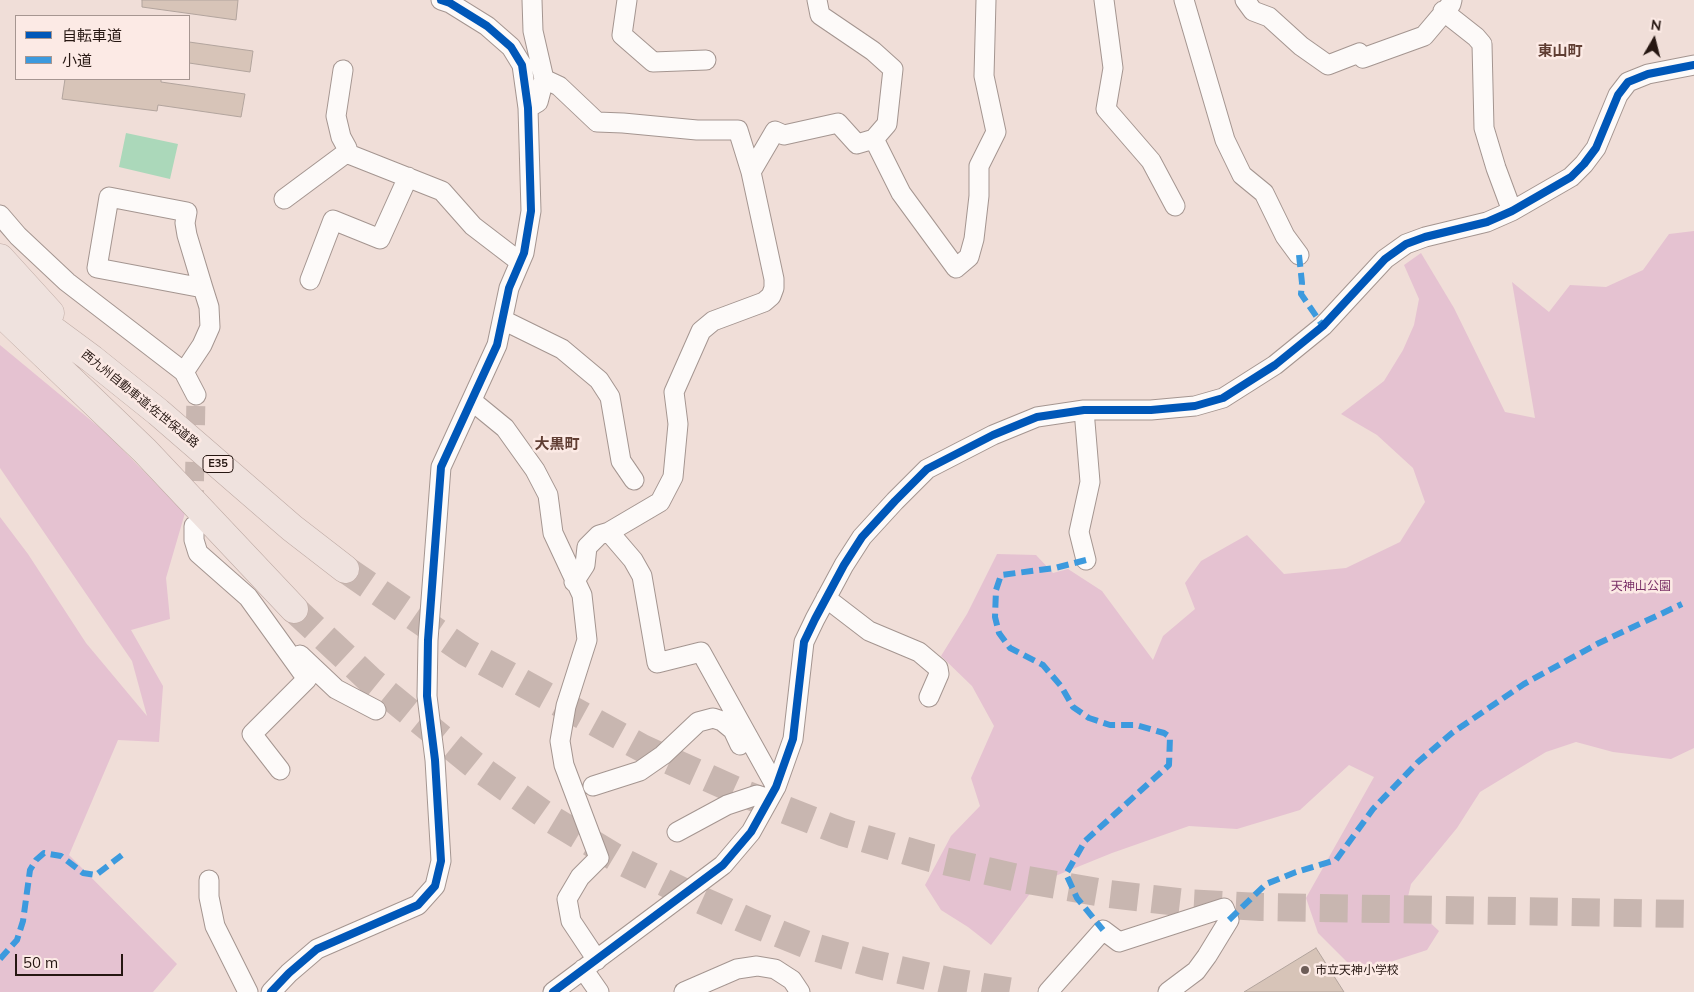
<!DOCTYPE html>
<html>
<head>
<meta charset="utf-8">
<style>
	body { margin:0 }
	#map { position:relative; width:1694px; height:992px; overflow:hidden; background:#f0ded8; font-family:Mulish,"Noto Sans JP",sans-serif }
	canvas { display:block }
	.legend { position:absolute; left:15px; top:15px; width:175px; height:65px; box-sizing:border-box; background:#fceae5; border:1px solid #a69691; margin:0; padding:6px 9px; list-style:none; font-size:15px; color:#261712 }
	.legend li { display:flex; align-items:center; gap:10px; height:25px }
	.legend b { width:25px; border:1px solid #a69691 }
	.north { position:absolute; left:1629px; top:15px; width:50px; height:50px; -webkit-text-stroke:4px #fceae5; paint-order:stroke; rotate:8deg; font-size:14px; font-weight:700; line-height:20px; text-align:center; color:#261712 }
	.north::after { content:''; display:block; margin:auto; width:18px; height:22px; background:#261712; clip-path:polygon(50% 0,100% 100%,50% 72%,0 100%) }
	.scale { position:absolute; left:15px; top:954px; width:108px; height:22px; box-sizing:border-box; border:2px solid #261712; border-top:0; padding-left:6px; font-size:15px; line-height:18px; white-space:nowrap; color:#261712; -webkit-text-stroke:4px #fceae5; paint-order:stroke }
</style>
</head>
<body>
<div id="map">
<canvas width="1694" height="992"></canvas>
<ul class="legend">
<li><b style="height:6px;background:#0057b8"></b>自転車道</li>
<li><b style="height:6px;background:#3c9ade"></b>小道</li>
</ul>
<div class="north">N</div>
<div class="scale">50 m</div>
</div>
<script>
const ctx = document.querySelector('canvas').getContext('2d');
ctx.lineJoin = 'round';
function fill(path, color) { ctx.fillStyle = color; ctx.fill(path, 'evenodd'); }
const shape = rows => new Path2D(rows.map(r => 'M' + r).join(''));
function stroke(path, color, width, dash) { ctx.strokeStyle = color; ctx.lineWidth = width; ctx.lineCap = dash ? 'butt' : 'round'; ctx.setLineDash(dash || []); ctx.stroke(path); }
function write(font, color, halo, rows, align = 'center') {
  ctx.font = font + ' Mulish,"Noto Sans JP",sans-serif'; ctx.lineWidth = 5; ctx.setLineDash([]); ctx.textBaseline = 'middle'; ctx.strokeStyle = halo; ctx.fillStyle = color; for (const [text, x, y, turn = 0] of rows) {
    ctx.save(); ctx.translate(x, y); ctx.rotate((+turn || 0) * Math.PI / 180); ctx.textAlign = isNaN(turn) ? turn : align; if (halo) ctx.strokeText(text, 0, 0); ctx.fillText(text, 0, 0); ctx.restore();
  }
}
fill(shape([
	[1694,231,1694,748,1671,759,1613,752,1576,742,1546,752,1480,792,1457,828,1411,884,1406,905,1424,917,1439,931,1427,950,1384,964,1356,971,1318,933,1306,898,1374,777,1349,765,1300,810,1237,829,1189,826,1112,853,1038,883,991,945,968,927,941,910,925,885,951,836,980,806,971,778,994,726,972,686,941,656,967,614,997,554,1036,555,1053,573,1068,569,1102,591,1153,660,1163,636,1195,609,1185,583,1201,561,1247,535,1284,574,1346,568,1400,542,1425,502,1413,468,1377,435,1341,414,1384,381,1403,350,1414,325,1419,299,1404,265,1421,253,1454,308,1505,412,1535,418,1512,282,1549,312,1570,285,1606,287,1643,270,1669,234],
	[0,345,105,432,185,513,166,578,170,619,131,630,163,686,159,742,118,740,69,855,177,964,153,992,0,992,0,517,28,554,86,643,147,716,132,661,0,468]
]), '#e5c2d1');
fill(shape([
	[126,133,178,144,170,179,119,167]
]), '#abd8ba');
const building = shape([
	[142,0,238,0,236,20,142,7,142,0],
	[189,42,253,51,250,72,189,63,189,42],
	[65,79,161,79,161,82,245,94,241,117,158,105,157,111,62,99,65,79],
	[1316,948,1344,992,1244,992,1316,948]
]);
fill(building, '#d7c4b8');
stroke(building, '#b2a49d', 1);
stroke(shape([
	[194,509,196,395]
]), '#c8b6b0', 19, [19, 9]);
stroke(shape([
	[345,569,466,652,642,748,737,791,842,832,931,858,1022,879,1109,894,1187,903,1261,907,1694,914],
	[294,609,370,680,477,767,548,817,623,862,692,896,750,922,810,946,874,964,948,981,1013,992]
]), '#c8b6b0', 28, [28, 14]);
const minor = shape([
	[627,0,622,35,653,62,706,60],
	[1104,0,1113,68,1106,109,1151,161,1175,206],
	[1184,0,1225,140,1242,175,1264,193,1285,236,1299,255],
	[1245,0,1253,11,1269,17,1301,46,1328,65,1359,53,1363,58,1424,36,1451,4,1452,0],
	[1443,11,1476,37,1482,44,1484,128,1496,168,1512,211],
	[343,70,336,116,341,137,347,148,346,153,442,191,473,226,520,262],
	[544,79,559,86,597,122,623,123,697,130,738,130,751,172,774,279,774,288,771,296,764,302,713,321,701,331,674,392,678,424,673,477,660,502,609,532,599,535,587,547,585,565,574,582],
	[528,108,538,102,544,79,533,31,532,0],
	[874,139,901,193,956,268,969,257,974,239,979,196,979,166,996,132,984,76,986,0],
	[751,172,775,131,784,135,838,123,857,144,874,139,887,124,893,69,873,51,820,15,817,0],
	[284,199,346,153],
	[0,215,18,236,67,282,184,372,196,395],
	[310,280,333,220,380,239,408,177],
	[503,320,562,349,599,380,610,397,621,461,634,480],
	[184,372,202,345,210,327,209,307,203,288,187,235,185,223,187,212,109,197,97,268,203,288],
	[472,401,505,428,535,470,548,495,553,533,582,595,587,640,566,706,560,741,564,765,599,858,580,877,567,899,571,921,597,960],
	[1084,410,1090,482,1079,532,1086,560],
	[194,526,194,540,198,553,248,597,307,679,252,734,280,770],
	[609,532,633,560,642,576,657,663,701,652,776,787],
	[826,598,869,631,919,652,938,668,939,674,929,697],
	[300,655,336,689,376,710],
	[593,786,640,771,663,755,698,722,713,718,722,721,733,730,740,745],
	[677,832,727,805,757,795,769,799],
	[209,880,209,897,215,926,248,992],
	[583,969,599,992],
	[271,992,289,973,317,949,418,905,435,886,441,861,435,760,427,696,428,640,441,467,497,345,509,288,524,253,531,211,528,108,522,65,511,47,487,26,450,3,441,0],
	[553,992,723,865,751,832,776,787,793,739,804,642,815,619,844,565,862,537,895,501,927,469,993,435,1037,417,1084,410,1151,410,1195,406,1223,398,1275,365,1323,326,1385,259,1406,244,1425,237,1487,222,1512,211,1571,177,1584,164,1596,148,1618,95,1628,82,1648,74,1694,65],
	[684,992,737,969,757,966,775,969,792,980,800,992],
	[1048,992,1103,930,1119,942,1224,908,1229,920,1207,956,1196,971,1168,992]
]);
const highway = shape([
	[0,258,50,313],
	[0,291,92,359,158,412,292,528,345,569],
	[0,312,145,451,294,609]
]);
stroke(minor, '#a49590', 21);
stroke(highway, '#bfaba5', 29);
stroke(minor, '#fdfaf9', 19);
stroke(highway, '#efe2de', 28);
stroke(shape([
	[1299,255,1302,283,1301,294,1323,326],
	[1086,560,1055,568,1001,575,996,590,995,617,999,633,1010,648,1043,665,1061,686,1073,707,1089,718,1110,725,1136,725,1164,733,1170,737,1169,765,1085,841,1066,874,1077,898,1103,930],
	[1229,920,1266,884,1296,872,1336,860,1373,809,1418,762,1452,733,1524,684,1599,643,1682,604],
	[0,959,17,940,23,921,30,870,36,860,44,853,61,856,83,873,96,875,122,855]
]), '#3c9ade', 6, [12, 6]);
stroke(shape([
	[271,992,289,973,317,949,418,905,435,886,441,861,435,760,427,696,428,640,441,467,497,345,509,288,524,253,531,211,528,108,522,65,511,47,487,26,450,3,441,0],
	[553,992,723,865,751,832,776,787,793,739,804,642,815,619,844,565,862,537,895,501,927,469,993,435,1037,417,1084,410,1151,410,1195,406,1223,398,1275,365,1323,326,1385,259,1406,244,1425,237,1487,222,1512,211,1571,177,1584,164,1596,148,1618,95,1628,82,1648,74,1694,65]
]), '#0057b8', 8);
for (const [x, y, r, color] of [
	[1305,970,5,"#6d5d57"]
]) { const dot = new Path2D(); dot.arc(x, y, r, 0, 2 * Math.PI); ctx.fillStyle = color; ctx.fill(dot); stroke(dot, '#fceae5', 2); }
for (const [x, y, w] of [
	[218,464,30]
]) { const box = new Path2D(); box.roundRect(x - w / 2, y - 8.5, w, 17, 4); ctx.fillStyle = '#fceae5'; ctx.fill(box); stroke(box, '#261712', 1); }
write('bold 11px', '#261712', null, [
	["E35",218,464]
]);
write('12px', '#261712', '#fceae5', [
	["西九州自動車道;佐世保道路",140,399,39]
]);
write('12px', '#793066', '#fceae5', [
	["天神山公園",1641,586]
]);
write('12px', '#261712', '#fceae5', [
	["市立天神小学校",1315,970]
], 'left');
write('bold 15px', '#603e33', '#fceae5', [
	["東山町",1560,51],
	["大黒町",557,444]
]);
</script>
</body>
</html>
